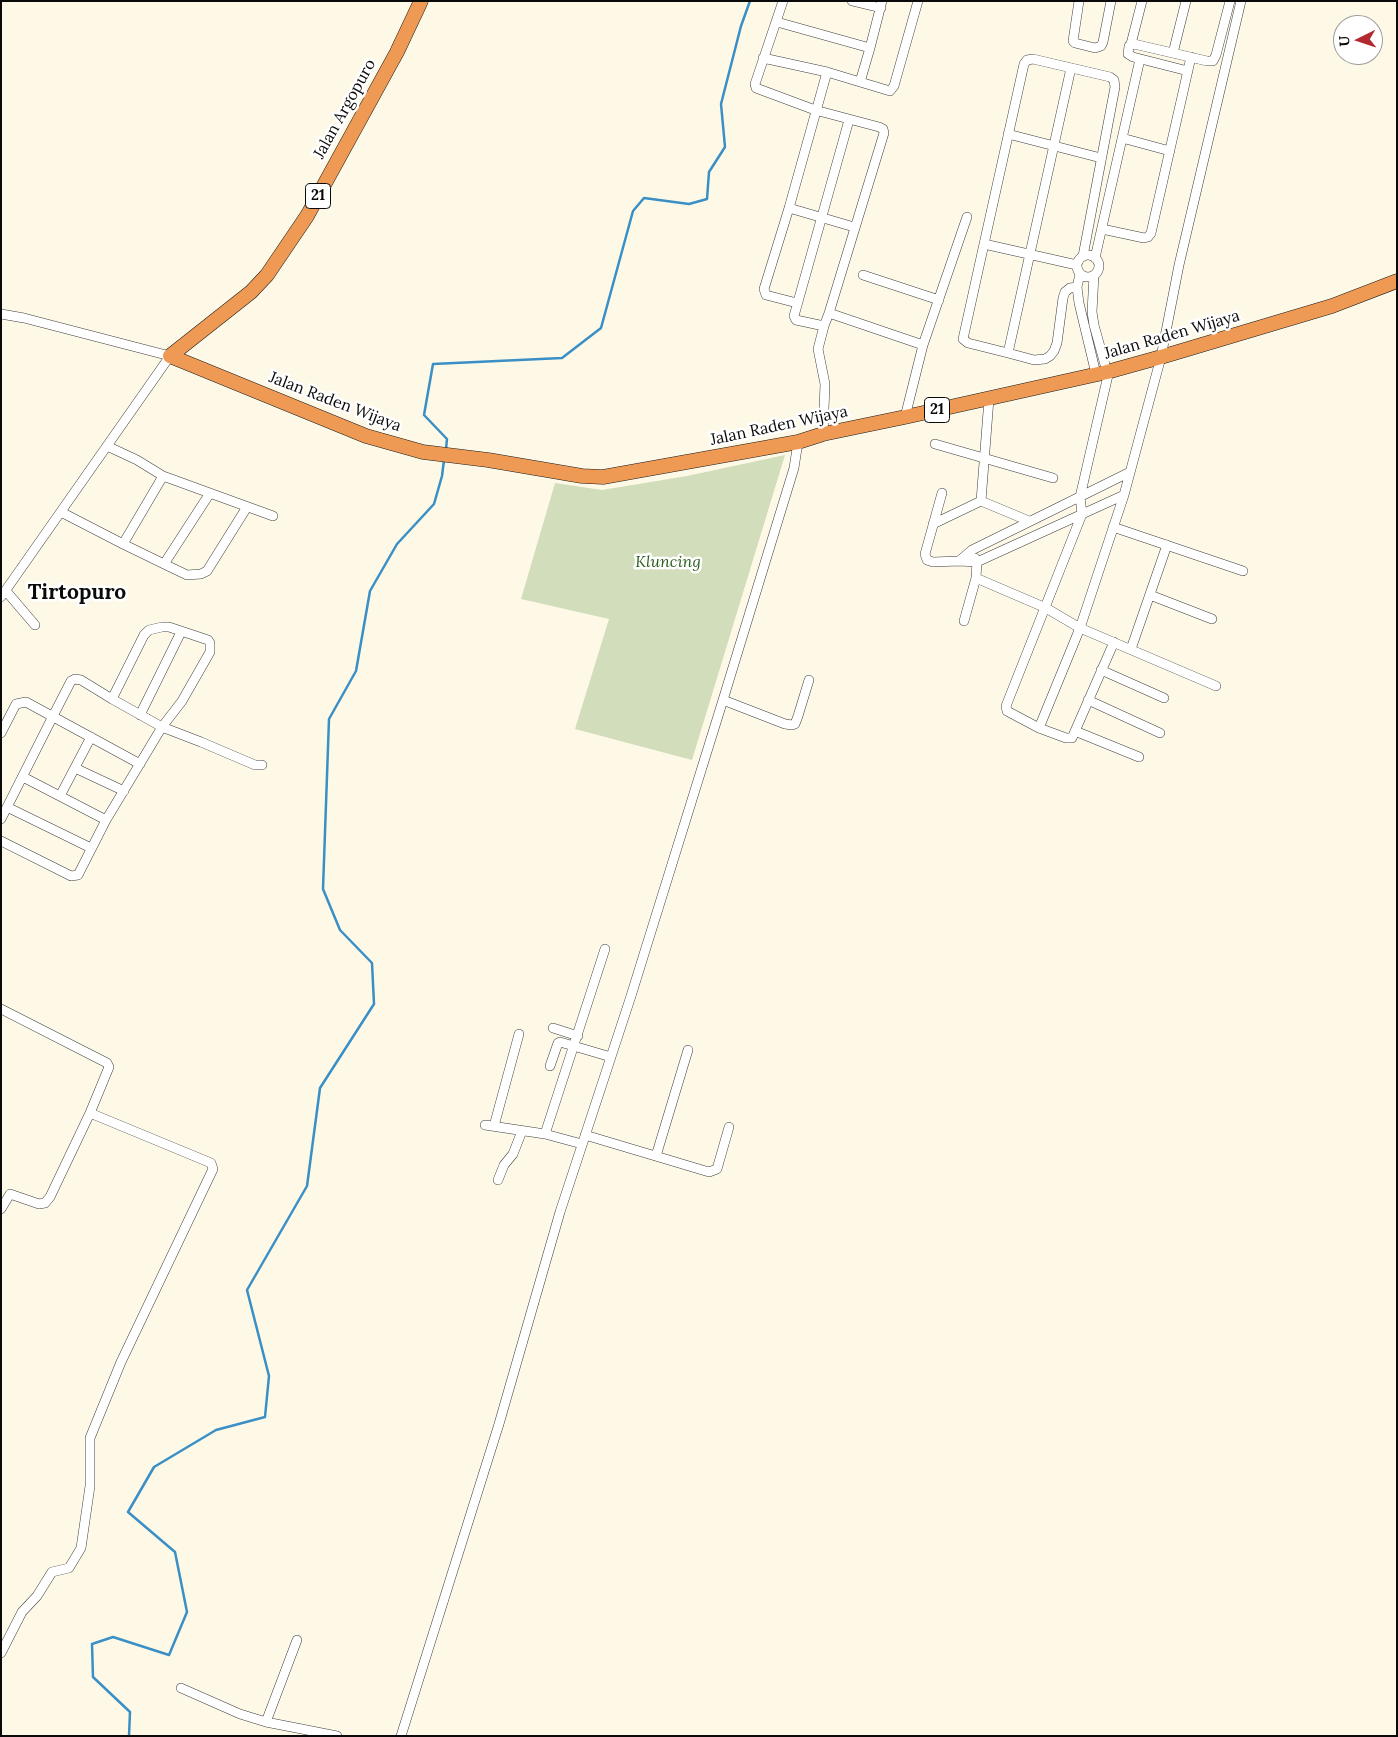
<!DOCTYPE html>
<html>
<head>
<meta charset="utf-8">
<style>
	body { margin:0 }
	#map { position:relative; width:1398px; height:1737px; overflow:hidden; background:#fef9e7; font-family:Lora,serif }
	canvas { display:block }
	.frame { position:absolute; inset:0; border:2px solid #0a0a0a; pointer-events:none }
	.north { position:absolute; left:1333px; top:15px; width:50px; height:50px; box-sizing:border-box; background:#fff; border:1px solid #9d9d9d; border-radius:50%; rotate:266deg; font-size:14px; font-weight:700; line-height:20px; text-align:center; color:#0a0a0a }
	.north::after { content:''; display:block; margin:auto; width:18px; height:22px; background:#b22931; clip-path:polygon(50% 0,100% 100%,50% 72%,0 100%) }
</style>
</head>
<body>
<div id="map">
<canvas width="1398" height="1737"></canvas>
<div class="frame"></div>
<div class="north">U</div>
</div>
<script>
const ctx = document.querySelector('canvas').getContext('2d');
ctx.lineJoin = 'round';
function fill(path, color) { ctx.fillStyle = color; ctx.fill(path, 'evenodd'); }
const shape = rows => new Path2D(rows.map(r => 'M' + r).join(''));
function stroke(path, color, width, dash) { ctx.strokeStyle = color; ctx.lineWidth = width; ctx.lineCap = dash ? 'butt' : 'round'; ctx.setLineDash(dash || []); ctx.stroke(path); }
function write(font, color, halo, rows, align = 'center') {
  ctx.font = font + ' Lora,serif'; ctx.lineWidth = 5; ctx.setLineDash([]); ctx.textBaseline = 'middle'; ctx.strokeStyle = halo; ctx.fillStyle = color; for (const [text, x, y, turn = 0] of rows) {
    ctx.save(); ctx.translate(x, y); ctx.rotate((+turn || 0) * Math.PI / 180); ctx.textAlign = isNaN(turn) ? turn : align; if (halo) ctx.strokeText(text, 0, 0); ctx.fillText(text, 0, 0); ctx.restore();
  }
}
fill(shape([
	[785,455,692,760,575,729,609,619,521,599,555,483,602,490,687,476]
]), '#d2ddbb');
stroke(shape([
	[446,449,447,439,424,415,433,364,562,358,601,328,633,211,644,198,689,204,707,199,709,172,725,147,721,104,741,26,750,1],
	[129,1736,130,1712,93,1677,92,1644,113,1637,169,1655,187,1612,175,1552,128,1512,154,1467,216,1430,265,1417,269,1376,247,1290,307,1186,320,1088,374,1004,372,963,340,930,323,889,329,719,356,671,370,591,397,544,434,504,442,476,444,460]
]), '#398fc6', 2.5);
const minor = shape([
	[783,1,755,84,756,88,815,110,879,127,883,129,884,133,829,313,824,326,818,349,825,384,823,434],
	[852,1,881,8],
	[1079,1,1073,41,1075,43,1095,48,1101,46,1103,42,1111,1],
	[777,22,870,48],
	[1131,44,1142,1],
	[1173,53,1186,1],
	[763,58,827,72,890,91,894,86,918,1],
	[1188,71,1133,57,1128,54,1129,46,1134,44,1207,61,1213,61,1216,55,1230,1],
	[860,82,870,48,882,1],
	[1008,134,1101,158],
	[1122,138,1170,151],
	[789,208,854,227],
	[1102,229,1144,238,1148,237,1151,233,1191,57],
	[984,244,963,339,968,343,1008,353,1071,68],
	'1077 266a11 11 0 1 1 22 0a11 11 0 1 1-22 0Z',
	[1095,258,1140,59],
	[1077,265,984,244,1024,64,1027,60,1033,59,1110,77,1114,80,1115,87,1083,256],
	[1080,274,1077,287,1079,303,1096,374],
	[863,275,939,300],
	[1094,275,1092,312,1094,325,1107,372],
	[797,303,766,295,764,289,789,208,827,72],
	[829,313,923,345],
	[1,314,24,318,170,356,1,597],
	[824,326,796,320,794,316,849,120],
	[1008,353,1034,360,1045,359,1050,356,1054,351,1057,343,1063,298,1065,292,1070,288,1077,287],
	[1109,371,1080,497,1082,514,1006,706,1007,711,1039,728,1066,738,1072,738,1114,642],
	[905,417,923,345,967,217],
	[935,444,1053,478],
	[107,446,137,460,163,476,273,516],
	[942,493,925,554,927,560,933,562,959,561,977,562,1124,495],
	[981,501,989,399],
	[61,512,123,544,163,476],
	[933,524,981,501,1029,521],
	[1113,527,1243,571],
	[123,544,164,564,210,493],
	[959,561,972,550,1130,472],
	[164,564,187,575,201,574,207,571,247,507],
	[976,578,1046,608,1080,628,1216,686],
	[6,591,35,625],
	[1150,595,1212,619],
	[964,621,976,578,977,562,975,558],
	[1131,649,1167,545],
	[1101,670,1164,698],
	[723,700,785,724,792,725,795,724,798,716,809,680],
	[1088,700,1160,733],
	[140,715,181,632],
	[1039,728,1080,628,1124,495,1161,357,1179,265,1241,1],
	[1075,731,1139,757],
	[1,733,16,704,26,702,140,764],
	[75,768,124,791],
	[23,777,106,820],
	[60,796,91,737],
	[7,807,91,848],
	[1,819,53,716,71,681,75,679,81,680,112,699,162,727,201,742,255,765,262,765],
	[1,841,71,876,78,875,106,820,162,727,182,701,210,652,210,643,208,640,169,627,162,627,149,630,144,635,112,699],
	[1,1009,107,1063,109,1067,90,1113,211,1163,213,1169,121,1362,90,1438,90,1486,81,1548,69,1568,52,1572,37,1596,22,1612,1,1653],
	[553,1028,578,1036],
	[550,1066,558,1043,560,1042,611,1057],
	[485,1125,545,1134,582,1144],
	[494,1126,519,1034],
	[545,1134,605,949],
	[585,1135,709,1172,717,1169,729,1127],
	[656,1156,688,1050],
	[498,1180,504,1165,513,1154,522,1131],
	[1,1209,10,1194,39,1204,45,1203,50,1197,90,1113],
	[181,1688,240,1714,266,1722,337,1736],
	[266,1722,297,1640],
	[401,1736,499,1424,560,1212,631,996,723,700,794,468,798,442]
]);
const highway = shape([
	[421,1,397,52,307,216,267,275,251,292,170,356,366,436,423,452,488,460,582,476,603,477,798,442,823,434,905,417,1107,372,1161,357,1332,306,1397,281]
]);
stroke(minor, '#3d3d3d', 10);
stroke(highway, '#1b1b1b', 15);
stroke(minor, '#fff', 9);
stroke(highway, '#ee9a55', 14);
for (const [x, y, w] of [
	[318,196,25],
	[937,410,25]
]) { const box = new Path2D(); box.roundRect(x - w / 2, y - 12.5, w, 25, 4); ctx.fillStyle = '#fff'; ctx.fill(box); stroke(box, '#0a0a0a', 1); }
write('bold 15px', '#0a0a0a', null, [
	["21",318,196],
	["21",937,410]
]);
write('16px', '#0a0a0a', '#fff', [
	["Jalan Argopuro",345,109,-61],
	["Jalan Raden Wijaya",1172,335,-16],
	["Jalan Raden Wijaya",335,402,21],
	["Jalan Raden Wijaya",779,426,-12]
]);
write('italic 16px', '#2c5d1e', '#fff', [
	["Kluncing",668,562]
]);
write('bold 21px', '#0a0a0a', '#fff', [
	["Tirtopuro",77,593]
]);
</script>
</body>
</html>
